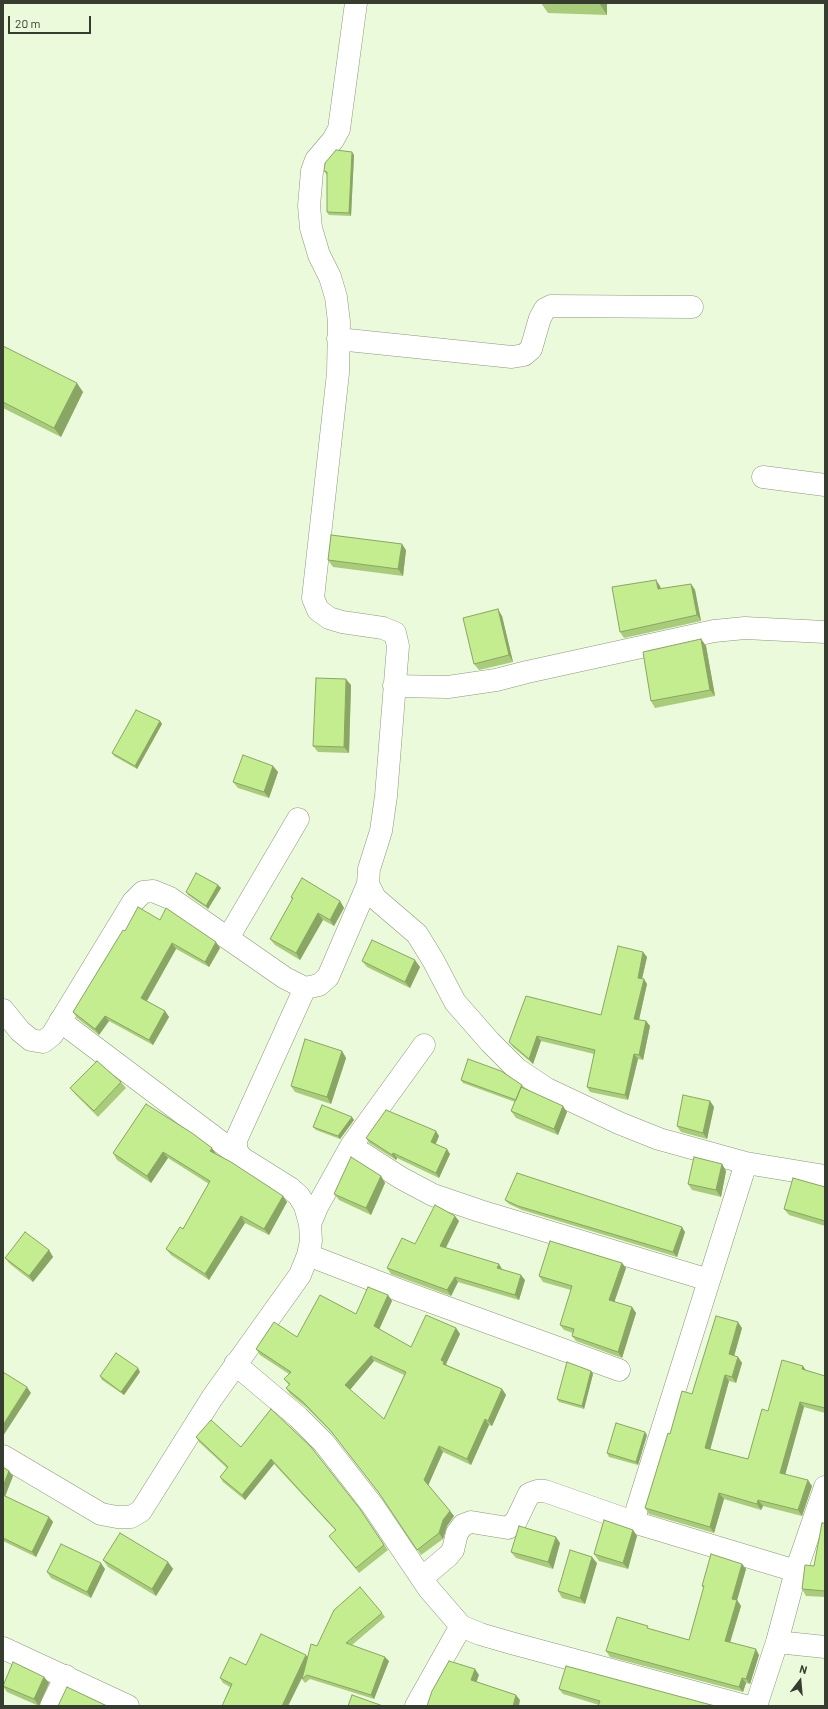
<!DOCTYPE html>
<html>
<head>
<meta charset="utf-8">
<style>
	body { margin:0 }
	#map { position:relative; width:828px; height:1709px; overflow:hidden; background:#ebfada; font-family:Barlow,sans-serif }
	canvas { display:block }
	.frame { position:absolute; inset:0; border:4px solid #363c30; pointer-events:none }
	.north { position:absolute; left:780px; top:1661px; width:40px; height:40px; -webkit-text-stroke:3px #ebfada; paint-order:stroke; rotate:16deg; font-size:11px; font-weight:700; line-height:16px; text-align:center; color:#363c30 }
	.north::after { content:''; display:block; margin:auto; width:14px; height:18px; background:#363c30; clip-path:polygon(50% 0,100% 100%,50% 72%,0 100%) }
	.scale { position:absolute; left:8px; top:16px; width:83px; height:18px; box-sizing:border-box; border:2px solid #363c30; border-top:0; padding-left:5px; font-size:12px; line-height:14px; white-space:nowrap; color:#363c30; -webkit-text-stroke:3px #ebfada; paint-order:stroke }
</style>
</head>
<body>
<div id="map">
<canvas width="828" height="1709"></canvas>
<div class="frame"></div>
<div class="north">N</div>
<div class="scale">20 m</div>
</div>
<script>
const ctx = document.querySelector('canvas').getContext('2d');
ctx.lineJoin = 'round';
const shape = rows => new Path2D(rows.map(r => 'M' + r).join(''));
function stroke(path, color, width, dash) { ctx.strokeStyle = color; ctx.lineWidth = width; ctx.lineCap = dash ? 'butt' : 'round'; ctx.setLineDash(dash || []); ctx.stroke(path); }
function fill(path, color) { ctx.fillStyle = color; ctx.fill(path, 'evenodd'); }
const minor = shape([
	[356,3,339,129,333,140,316,160,312,171,311,183,309,206,311,228,319,255,330,277,336,297,339,322,338,373,313,598,318,610,329,618,342,622,383,628,395,633,398,646,386,796,381,831,369,869,368,884,375,898,417,934,433,960,455,1002,490,1042,517,1069,547,1089,619,1123,659,1139,746,1163,825,1176],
	[338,339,512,357,524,355,531,349,540,318,545,309,551,306,692,307],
	[763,477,825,485],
	[394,686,448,687,496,680,527,672,714,631,745,628,825,632],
	[228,938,298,819],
	[305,988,236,1140,236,1150,242,1158,290,1188,299,1196,305,1206,310,1224],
	[3,1010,20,1031,31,1040,43,1042,52,1035,133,902,143,892,153,891,170,898,285,978,305,988,319,985,328,977,368,884],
	[60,1021,242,1158],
	[351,1146,401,1178,433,1195,480,1211,709,1280],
	[308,1255,404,1292,619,1370],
	[235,1364,298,1417,324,1443,373,1506,429,1589,461,1626,480,1634,511,1643,746,1706],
	[3,1456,101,1514,117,1517,131,1517,141,1511,212,1398,300,1275,308,1255,311,1241,310,1224,317,1207,351,1146,424,1045],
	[633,1522,746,1163],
	[422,1578,448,1556,453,1550,457,1533,463,1525,471,1522,508,1528,516,1521,529,1494,537,1491,545,1491,633,1522,796,1571],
	[777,1642,825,1647],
	[3,1648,128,1706],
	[51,1706,66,1676],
	[416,1706,461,1626],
	[756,1706,777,1642,796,1571,825,1487]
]);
stroke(minor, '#8a987a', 23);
stroke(minor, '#fff', 22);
fill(shape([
	[541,3,607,3,607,15,548,13],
	[354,155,351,216,329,215,327,212,327,175,324,171],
	[3,346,83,392,61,437,3,408],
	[406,550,403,576,333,567,328,560],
	[691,584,695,590,701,621,624,638,620,632,660,586,661,589],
	[502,616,513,662,479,670,474,664],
	[701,639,706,646,715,696,655,708,651,701],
	[351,685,349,753,318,752,313,746],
	[160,721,162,724,137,769,114,756,112,753],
	[273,766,278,772,269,798,238,788,233,782],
	[218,885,221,888,208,909,188,895,186,892],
	[291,897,340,901,344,908,334,926,323,920,300,960,275,945,270,939,292,900],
	[160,920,220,948,209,967,176,949,147,1001,165,1011,169,1017,153,1045,109,1021,99,1035,77,1018,73,1012,125,931],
	[643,952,647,957,642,979,644,979,647,984,639,1020,646,1021,650,1026,643,1060,638,1059,628,1100,590,1092,587,1087,594,1054,541,1041,533,1064,513,1047,509,1042,601,1015],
	[362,961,420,967,410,988,367,967],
	[342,1051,346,1058,331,1104,295,1092,291,1086],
	[461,1080,522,1085,524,1088,567,1112,558,1135,516,1118,511,1111,515,1102,463,1083],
	[121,1082,126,1088,98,1117,75,1094,70,1088],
	[710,1101,714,1107,707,1139,681,1132,677,1126],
	[146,1104,216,1154,287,1202,269,1235,245,1223,209,1280,171,1255,166,1249,183,1229,209,1184,168,1158,151,1183,117,1160,113,1153],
	[354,1120,340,1139,316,1130,313,1127],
	[439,1136,436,1144,450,1154,439,1178,397,1158,396,1160,369,1143,366,1138],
	[722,1164,726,1171,721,1197,692,1190,688,1184],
	[381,1176,385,1183,371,1215,339,1200,334,1194],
	[825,1187,825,1226,789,1215,784,1209],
	[505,1200,685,1232,677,1257,522,1210,509,1204],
	[459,1221,446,1248,502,1269,525,1280,519,1300,458,1282,451,1296,391,1274,387,1268,415,1244],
	[49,1250,53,1257,33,1282,10,1264,5,1258],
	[622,1263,626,1268,614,1302,632,1307,636,1313,622,1358,576,1341,572,1336,573,1333,564,1330,560,1325,571,1290,543,1282,539,1276],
	[388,1295,392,1301,379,1329,411,1347,456,1328,460,1334,446,1364,447,1365,502,1389,506,1395,492,1426,489,1425,471,1465,443,1452,428,1485,450,1511,454,1516,447,1526,443,1539,421,1555,382,1497,334,1435,307,1408,290,1394,286,1388,289,1385,284,1379,289,1374,260,1355,256,1349,297,1337,356,1314],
	[374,1361,404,1375,384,1419,350,1390],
	[742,1328,734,1356,738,1357,742,1363,736,1383,729,1381,710,1449,748,1459,768,1411,803,1366,806,1371,825,1376,825,1413,804,1407,785,1474,812,1486,802,1516,763,1506,761,1510,724,1499,714,1533,649,1514,645,1508,670,1434,692,1394],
	[591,1371,593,1374,584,1409,559,1402,557,1399],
	[140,1372,124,1395,102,1380,100,1376],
	[271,1409,360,1509,388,1550,359,1573,329,1536,336,1531,274,1464,245,1500,223,1482,220,1477,227,1468,199,1442,196,1437,241,1447],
	[647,1435,638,1465,609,1457,607,1453],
	[3,1467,9,1471,13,1476,5,1496,49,1517,53,1522,36,1557,3,1541],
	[825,1523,825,1597,806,1596,802,1589,814,1566],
	[633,1530,637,1536,628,1569,599,1561,594,1554],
	[560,1543,553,1569,516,1558,511,1552],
	[103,1560,168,1562,173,1569,156,1596,108,1567],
	[597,1563,585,1604,562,1598,558,1591],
	[742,1564,746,1569,737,1600,741,1606,730,1642,759,1655,750,1684,746,1683,743,1692,610,1657,606,1651,650,1629,689,1640,704,1588,702,1586],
	[105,1569,91,1598,51,1578,47,1572],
	[382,1613,385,1617,352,1645,389,1661,374,1699,310,1679,305,1683,302,1679,303,1676,288,1706,222,1706,230,1687,223,1683,220,1678,246,1665,307,1657,317,1646],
	[44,1677,49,1683,39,1706,7,1692,3,1686],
	[559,1689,715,1706,599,1705,563,1694]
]), '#a9cc7b');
fill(shape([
	[599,3,607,3,607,15],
	[352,152,354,155,351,216,349,213],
	[77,383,83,392,61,437,54,428],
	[402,544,406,550,403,576,398,569],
	[656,580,660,586,662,595,658,589],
	[691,584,695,590,701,621,697,615],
	[498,609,502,616,513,662,509,655],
	[701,639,706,646,715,696,710,690],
	[346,679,351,685,349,753,344,747],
	[160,721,162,724,137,769,135,766],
	[273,766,278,772,269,798,264,792],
	[218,885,221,888,208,909,206,906],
	[340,901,344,908,334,926,330,920],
	[318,913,323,920,300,960,296,953],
	[216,942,220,948,209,967,205,962],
	[172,943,176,949,145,1004,141,998],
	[643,952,647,957,641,983,638,978],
	[415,960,420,967,410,988,405,982],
	[644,979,647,984,638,1024,634,1019],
	[165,1011,169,1017,153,1045,149,1040],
	[105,1016,109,1021,99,1035,95,1029],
	[646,1021,650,1026,643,1060,639,1055],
	[537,1036,541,1041,533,1064,529,1059],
	[342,1051,346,1058,331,1104,327,1097],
	[634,1054,638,1059,628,1100,625,1095],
	[710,1101,714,1107,707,1139,703,1133],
	[563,1106,567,1112,558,1135,554,1129],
	[352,1117,354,1120,340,1139,338,1136],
	[436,1131,439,1136,434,1147,431,1142],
	[212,1148,216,1154,210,1151],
	[447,1149,450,1154,439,1178,436,1173],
	[163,1152,168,1158,151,1183,147,1176],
	[393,1153,397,1158,396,1160,392,1155],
	[722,1164,726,1171,721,1197,716,1190],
	[381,1176,385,1183,371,1215,366,1208],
	[283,1196,287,1202,269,1235,264,1229],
	[241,1216,245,1223,209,1280,205,1274],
	[455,1216,459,1221,444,1251,440,1246],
	[682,1227,685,1232,677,1257,673,1252],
	[49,1250,53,1257,33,1282,29,1276],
	[622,1263,626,1268,613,1306,609,1300],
	[499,1264,502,1269,497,1268],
	[521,1275,525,1280,519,1300,515,1295],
	[455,1277,458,1282,451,1296,447,1290],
	[388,1295,392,1301,378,1332,374,1326],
	[632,1307,636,1313,622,1358,618,1352],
	[738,1322,742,1328,733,1360,729,1354],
	[456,1328,460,1334,446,1364,448,1367,447,1369,441,1360],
	[371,1356,374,1361,349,1391,345,1385],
	[738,1357,742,1363,736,1383,732,1377],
	[803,1366,807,1372,802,1369],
	[138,1368,140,1372,124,1395,121,1392],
	[591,1371,593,1374,584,1409,582,1406],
	[725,1375,729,1381,709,1454,705,1448],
	[27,1387,31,1393,3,1436,3,1425],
	[502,1389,506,1395,492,1426,488,1421],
	[800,1402,804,1407,784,1479,780,1473],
	[485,1419,489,1425,471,1465,467,1459],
	[645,1432,647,1435,638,1465,636,1462],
	[439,1446,443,1452,428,1486,424,1480],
	[271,1459,274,1464,245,1500,242,1495],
	[9,1471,13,1476,4,1499,3,1498,3,1486],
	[808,1480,812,1486,802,1516,798,1510],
	[719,1493,724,1499,714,1533,710,1527],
	[758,1500,763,1506,761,1510,757,1504],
	[450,1511,454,1516,447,1526,443,1539,439,1533,443,1520],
	[49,1517,53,1522,36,1557,32,1552],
	[633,1530,637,1536,628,1569,623,1563],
	[556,1537,560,1543,553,1569,548,1562],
	[592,1557,597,1563,585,1604,580,1598],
	[168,1562,173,1569,156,1596,152,1589],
	[101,1563,105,1569,91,1598,87,1592],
	[742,1564,746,1569,736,1604,732,1599],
	[737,1600,741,1606,729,1646,725,1641],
	[756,1649,759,1655,750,1684,746,1679],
	[306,1655,310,1661,288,1706,282,1706],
	[385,1657,389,1661,374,1699,371,1695],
	[475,1669,479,1675,475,1686,471,1680],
	[44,1677,49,1683,39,1706,34,1699],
	[742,1678,746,1683,743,1692,739,1687],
	[516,1695,520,1700,519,1706,513,1706]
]), '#89a664');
const building = shape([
	[336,150,352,152,349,213,327,212,327,172,324,171,325,163,336,150],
	[3,346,77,383,54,428,3,402,3,346],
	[331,535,402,544,398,569,328,560,331,535],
	[656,580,658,589,691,584,697,615,620,632,612,587,656,580],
	[498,609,509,655,474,664,463,618,498,609],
	[701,639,710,690,651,701,643,652,701,639],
	[316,678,346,679,344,747,313,746,316,678],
	[136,710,160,721,135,766,112,753,136,710],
	[243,755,273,766,264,792,233,782,243,755],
	[196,873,218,885,206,906,186,892,196,873],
	[302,878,340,901,330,920,318,913,296,953,270,939,293,898,291,897,302,878],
	[138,907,160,920,166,908,216,942,205,962,172,943,141,998,165,1011,149,1040,105,1016,95,1029,73,1012,123,930,125,931,138,907],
	[372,940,415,960,405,982,362,961,372,940],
	[618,946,643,952,638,978,644,979,634,1019,646,1021,639,1055,634,1054,625,1095,587,1087,595,1050,537,1036,529,1059,509,1042,526,996,601,1015,618,946],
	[305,1039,342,1051,327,1097,291,1086,305,1039],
	[468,1059,501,1071,522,1085,516,1100,461,1080,468,1059],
	[97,1061,121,1082,94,1111,70,1088,97,1061],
	[521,1087,563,1106,554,1129,511,1111,521,1087],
	[683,1095,710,1101,703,1133,677,1126,683,1095],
	[146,1104,192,1133,212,1148,210,1151,231,1162,283,1196,264,1229,241,1216,205,1274,166,1249,180,1227,183,1229,210,1181,163,1152,147,1176,113,1153,146,1104],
	[322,1105,352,1117,338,1136,313,1127,322,1105],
	[386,1110,436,1131,431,1142,447,1149,436,1173,393,1153,392,1155,366,1138,386,1110],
	[351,1157,381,1176,366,1208,334,1194,351,1157],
	[694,1157,722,1164,716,1190,688,1184,694,1157],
	[517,1173,682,1227,673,1252,518,1206,505,1200,517,1173],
	[793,1178,825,1187,825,1221,784,1209,793,1178],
	[435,1205,455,1216,440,1246,499,1264,497,1268,521,1275,515,1295,455,1277,447,1290,387,1268,402,1238,415,1244,435,1205],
	[25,1232,49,1250,29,1276,5,1258,25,1232],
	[550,1241,622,1263,609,1300,632,1307,618,1352,572,1336,574,1329,560,1325,572,1286,539,1276,550,1241],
	[368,1287,388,1295,374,1326,411,1347,426,1315,456,1328,441,1360,444,1362,443,1364,502,1389,488,1421,485,1419,467,1459,439,1446,424,1480,450,1511,443,1520,439,1533,417,1550,379,1493,330,1430,303,1402,286,1388,290,1384,284,1379,291,1372,256,1349,274,1322,297,1337,320,1295,356,1314,368,1287],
	[371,1356,406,1372,384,1419,345,1385,371,1356],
	[716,1316,738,1322,729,1354,738,1357,732,1377,725,1375,705,1448,748,1459,762,1409,768,1411,782,1360,803,1366,802,1369,825,1376,825,1408,800,1402,780,1473,808,1480,798,1510,758,1500,757,1504,719,1493,710,1527,645,1508,668,1433,670,1434,682,1391,692,1394,716,1316],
	[116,1353,138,1368,121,1392,100,1376,116,1353],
	[567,1362,591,1371,582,1406,557,1399,567,1362],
	[3,1372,27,1387,3,1425,3,1372],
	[271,1409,311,1447,360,1509,384,1545,356,1568,329,1536,336,1530,271,1459,242,1495,220,1477,228,1467,196,1437,211,1420,241,1447,271,1409],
	[616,1423,645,1432,636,1462,607,1453,616,1423],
	[3,1467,9,1471,3,1486,3,1467],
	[3,1495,49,1517,32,1552,3,1538,3,1495],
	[604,1520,633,1530,623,1563,594,1554,604,1520],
	[822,1523,825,1523,825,1591,802,1589,805,1565,814,1566,822,1523],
	[519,1526,556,1537,548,1562,511,1552,519,1526],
	[120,1533,168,1562,152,1589,103,1560,120,1533],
	[61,1544,101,1563,87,1592,47,1572,61,1544],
	[570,1550,592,1557,580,1598,558,1591,570,1550],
	[711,1554,742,1564,732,1599,737,1600,725,1641,756,1649,746,1679,742,1678,739,1687,606,1651,617,1617,648,1626,647,1628,689,1640,704,1586,702,1586,711,1554],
	[360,1587,382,1613,346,1643,385,1657,371,1695,307,1675,302,1679,311,1644,317,1646,334,1610,360,1587],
	[261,1634,306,1655,282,1706,222,1706,232,1684,220,1678,230,1657,246,1665,261,1634],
	[449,1661,475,1669,471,1680,516,1695,513,1706,427,1706,432,1691,449,1661],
	[13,1662,44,1677,34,1699,3,1686,13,1662],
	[566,1666,715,1706,598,1706,600,1701,559,1689,566,1666],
	[67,1687,107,1706,58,1706,67,1687],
	[352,1695,383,1706,348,1706,352,1695]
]);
fill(building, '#c4ed8f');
stroke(building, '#89a664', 1);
</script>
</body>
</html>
